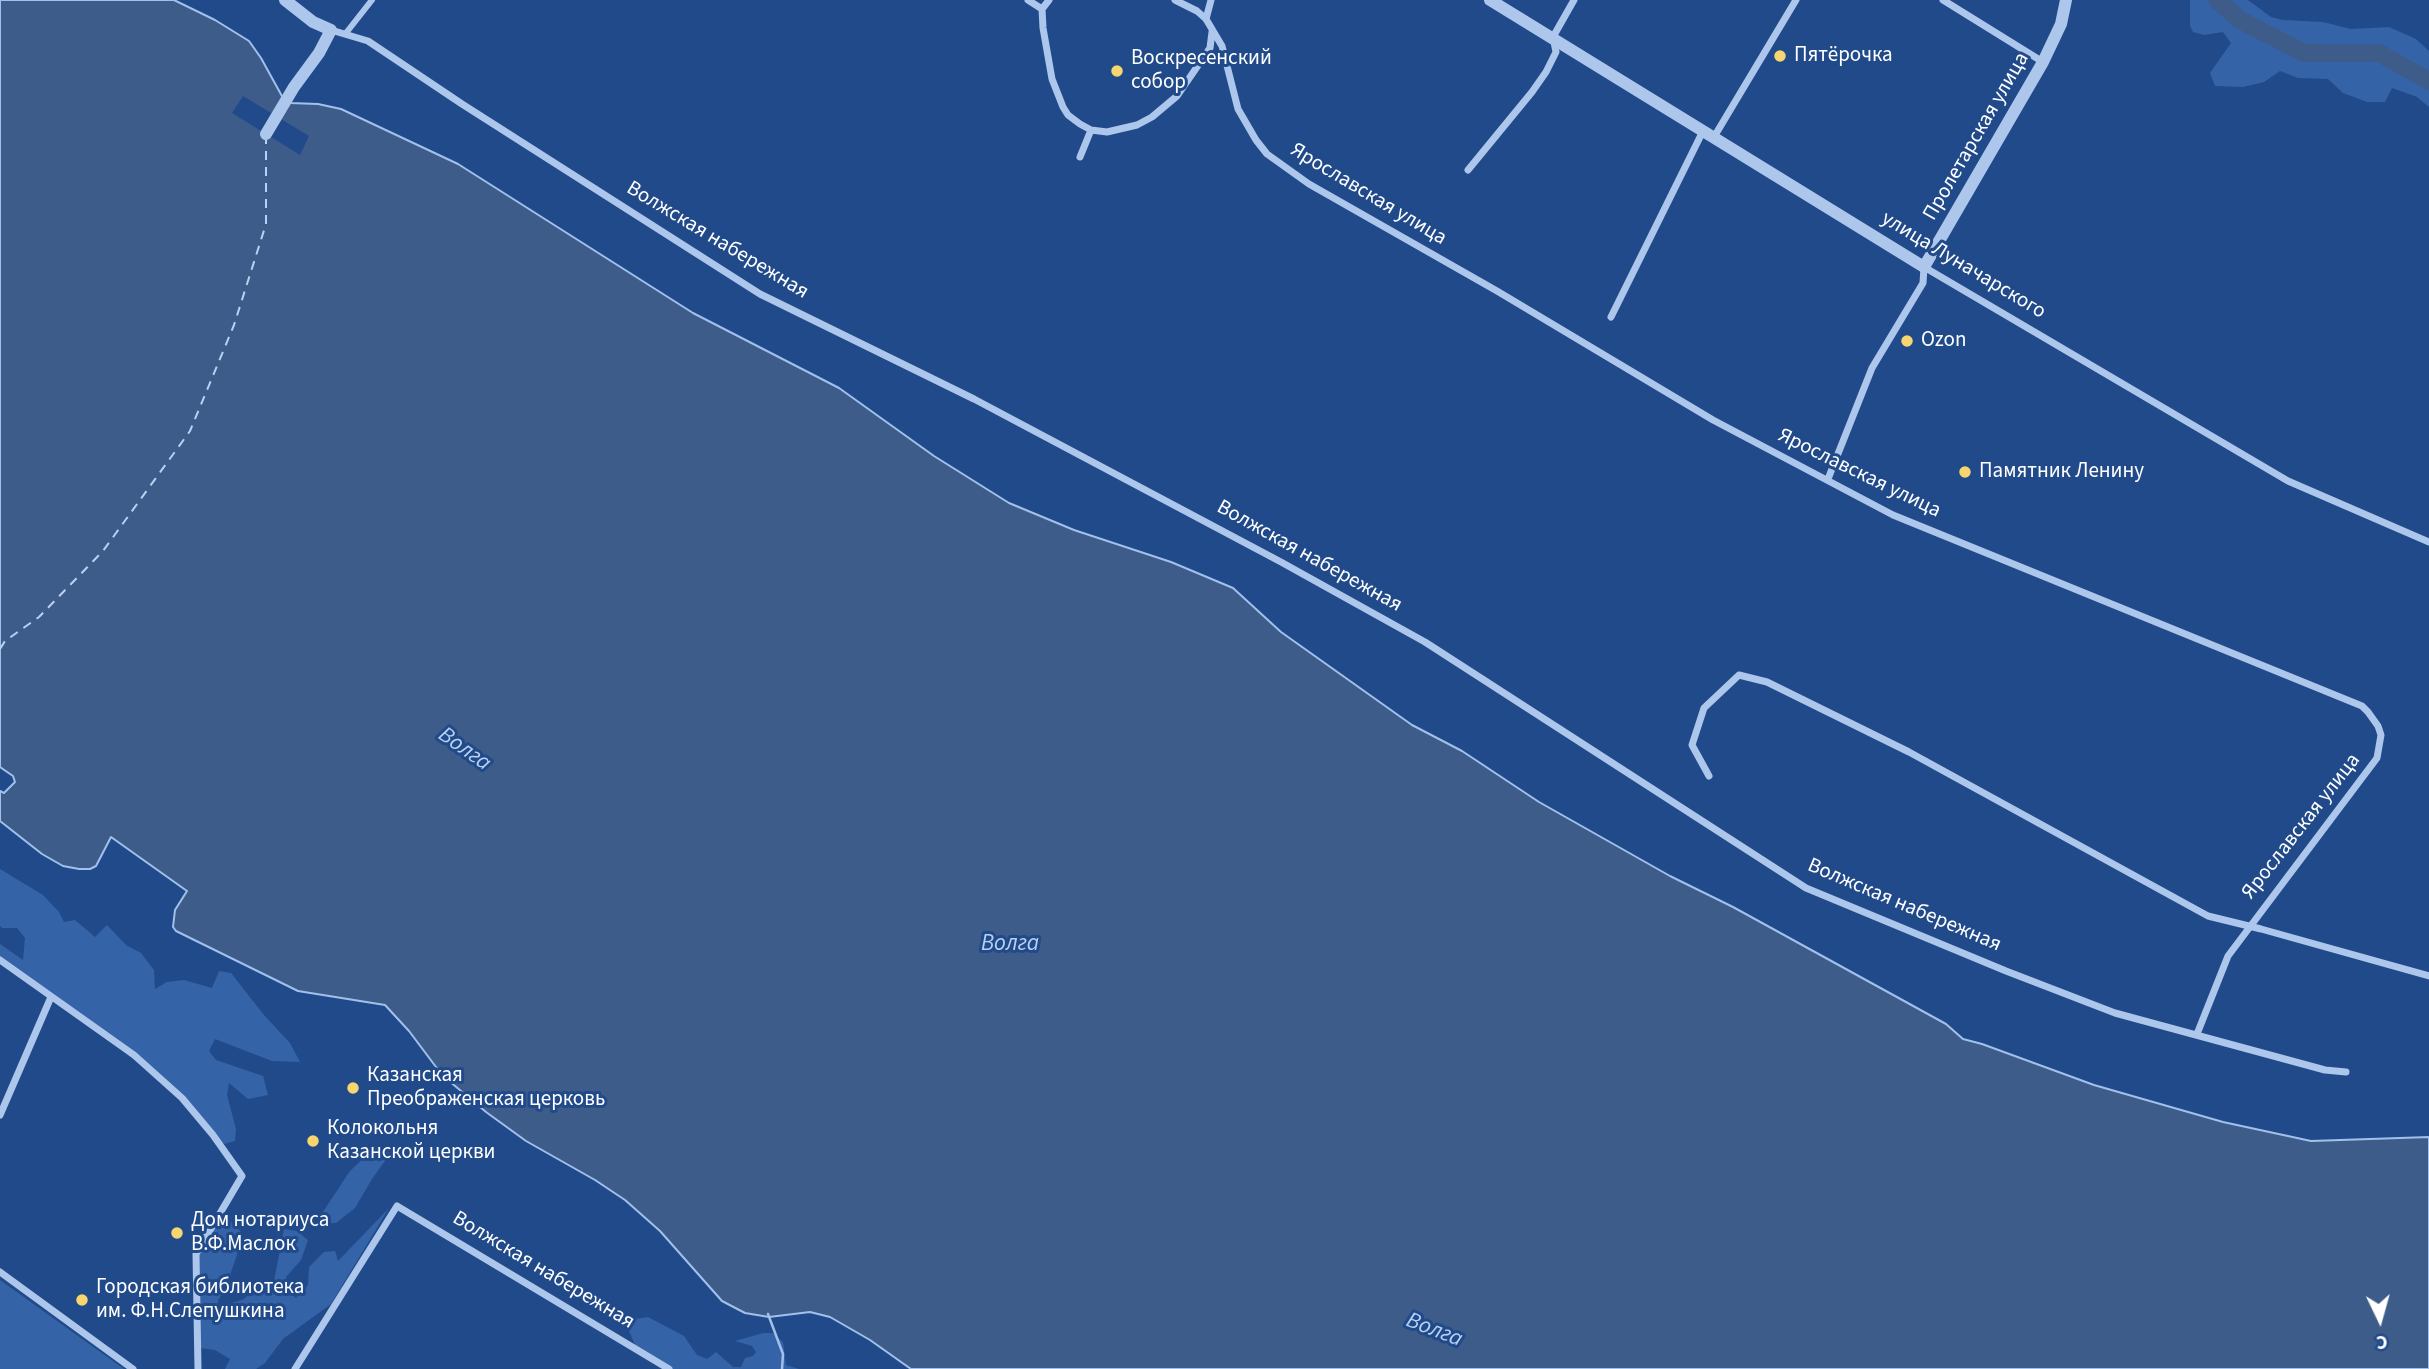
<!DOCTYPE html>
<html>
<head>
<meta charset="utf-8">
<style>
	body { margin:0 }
	#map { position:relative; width:2429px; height:1369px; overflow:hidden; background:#214a8a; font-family:"Source Sans 3",sans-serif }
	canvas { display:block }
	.north { position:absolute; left:2345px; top:1285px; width:70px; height:70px; -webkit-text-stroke:5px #214a8a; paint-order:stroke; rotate:175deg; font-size:19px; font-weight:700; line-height:28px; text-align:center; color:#fff }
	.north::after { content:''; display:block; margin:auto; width:24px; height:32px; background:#fff; clip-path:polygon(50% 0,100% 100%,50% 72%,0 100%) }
</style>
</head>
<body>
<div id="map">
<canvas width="2429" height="1369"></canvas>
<div class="north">С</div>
</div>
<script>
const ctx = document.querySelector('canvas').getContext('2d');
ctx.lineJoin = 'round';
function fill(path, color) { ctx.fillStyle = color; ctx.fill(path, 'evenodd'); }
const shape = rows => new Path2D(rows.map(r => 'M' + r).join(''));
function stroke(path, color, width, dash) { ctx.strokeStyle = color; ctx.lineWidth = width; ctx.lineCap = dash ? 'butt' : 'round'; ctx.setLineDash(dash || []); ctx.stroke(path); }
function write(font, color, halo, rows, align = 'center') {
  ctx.font = font + ' "Source Sans 3",sans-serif'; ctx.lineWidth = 6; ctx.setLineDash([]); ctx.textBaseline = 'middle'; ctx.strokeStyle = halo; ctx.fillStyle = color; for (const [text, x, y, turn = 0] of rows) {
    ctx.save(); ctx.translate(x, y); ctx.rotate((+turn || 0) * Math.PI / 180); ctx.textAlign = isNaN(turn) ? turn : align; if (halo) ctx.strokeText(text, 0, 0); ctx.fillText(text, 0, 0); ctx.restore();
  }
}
fill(shape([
	[2190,0,2248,0,2271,17,2283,20,2323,22,2351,29,2389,27,2416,39,2429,51,2429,107,2417,97,2392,88,2385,102,2367,102,2343,93,2328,79,2298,78,2280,71,2264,82,2243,87,2215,86,2210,73,2231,43,2223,32,2204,35,2193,32,2190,26],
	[0,869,43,895,59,912,64,922,75,920,95,937,107,925,126,945,141,953,154,970,155,989,167,982,184,980,212,988,219,971,231,973,264,1015,290,1043,300,1062,272,1061,215,1039,209,1051,216,1060,263,1076,268,1095,248,1099,229,1083,227,1095,236,1129,235,1141,224,1144,183,1097,0,957,0,944,23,960,25,938,17,928,2,928,0,926],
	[395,1144,393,1150,372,1179,355,1208,336,1223,315,1224,350,1171,367,1155],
	[389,1208,331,1304,283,1339,265,1363,256,1369,225,1369,230,1359,215,1350,200,1348,198,1255,222,1213,241,1232,240,1246,225,1290,218,1300,218,1307,242,1300,258,1288,274,1281,284,1229,297,1231,308,1240,301,1260,286,1277,286,1290,296,1298,308,1285,309,1267,324,1252,335,1251,338,1261],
	[0,1280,124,1369,0,1369],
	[648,1317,684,1336,697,1355,707,1359,716,1352,733,1367,741,1367,745,1358,753,1356,756,1352,752,1346,735,1341,763,1333,773,1333,783,1342,786,1365,799,1369,672,1369,636,1347,629,1331,635,1319]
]), '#3563a7');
const water = shape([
	[0,0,174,0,215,20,249,41,261,58,283,98,290,103,318,104,341,109,458,164,693,313,839,388,934,456,1009,503,1074,530,1171,562,1233,588,1281,632,1412,725,1462,751,1539,802,1670,876,1733,907,1946,1024,1963,1039,1982,1044,2094,1085,2223,1122,2311,1141,2429,1137,2429,1369,911,1369,870,1340,830,1317,810,1312,769,1317,745,1313,722,1301,660,1231,625,1200,595,1180,526,1141,486,1112,442,1075,409,1031,385,1005,298,991,176,931,173,927,175,910,187,891,111,837,96,866,90,869,79,869,63,866,42,854,0,821,0,791,4,793,15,782,13,776,0,767,0,0]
]);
fill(water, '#3e5c8a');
stroke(water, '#a1c1ec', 2);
fill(shape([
	[243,96,309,136,300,155,232,113]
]), '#214a8a');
stroke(shape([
	[768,1314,783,1354,782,1369]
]), '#a1c1ec', 2.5);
stroke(shape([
	[2217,0,2240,20,2304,53,2379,53,2429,81]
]), '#3e5c8a', 18);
stroke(shape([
	[0,649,5,641,39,617,103,551,190,431,234,325,266,224,266,139]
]), '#b9d1f2', 2, [9, 7]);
stroke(shape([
	[346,33,372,0]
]), '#adc6eb', 6);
stroke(shape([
	[1028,0,1042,9,1049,0],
	[1175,0,1197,11,1206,19,1222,46,1238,109,1256,140,1267,154,1309,184,1497,291,1713,420,1893,515,2362,706,2368,712,2378,726,2381,735,2377,758,2228,956,2197,1034],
	[1943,0,2043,62],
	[1042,9,1043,28,1052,79,1063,107,1068,115,1080,124,1091,130,1107,132,1137,125,1152,117,1177,96,1210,48,1212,32],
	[1206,19,1211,0],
	[331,30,368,41,462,104,760,294,974,399,1281,562,1425,642,1806,888,2006,971,2115,1013,2325,1070,2346,1072],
	[1714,137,1796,0],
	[1080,157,1091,130],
	[1468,170,1532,92,1546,72,1556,52,1553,37,1574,0],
	[1611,317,1703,131],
	[1828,479,1872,368,1923,283,1924,267,2288,481,2429,542],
	[1709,776,1692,745,1704,708,1739,675,1767,682,1909,752,2208,916,2261,929,2429,976],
	[0,960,134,1055,182,1098,213,1135,242,1176,196,1254,198,1369],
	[0,1115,51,997],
	[0,1272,133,1369],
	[295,1369,397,1206,669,1369]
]), '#adc6eb', 7);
stroke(shape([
	[1490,0,1924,267,2043,62,2061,24,2066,0],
	[266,134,294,87,319,53,331,30,313,22,285,0]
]), '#adc6eb', 12);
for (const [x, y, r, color] of [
	[1780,56,7,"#f7d66f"],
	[1117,71,7,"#f7d66f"],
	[1907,341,7,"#f7d66f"],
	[1965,472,7,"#f7d66f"],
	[353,1088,7,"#f7d66f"],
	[313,1141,7,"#f7d66f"],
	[177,1233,7,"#f7d66f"],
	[82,1300,7,"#f7d66f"]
]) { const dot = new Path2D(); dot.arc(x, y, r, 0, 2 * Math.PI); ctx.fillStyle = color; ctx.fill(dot); stroke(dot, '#214a8a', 2.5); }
write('21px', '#fff', '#214a8a', [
	["Пятёрочка",1794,56],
	["Воскресенский",1131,59],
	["собор",1131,83],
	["Ozon",1921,341],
	["Памятник Ленину",1979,472],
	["Казанская",367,1076],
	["Преображенская церковь",367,1100],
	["Колокольня",327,1129],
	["Казанской церкви",327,1153],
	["Дом нотариуса",191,1221],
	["В.Ф.Маслок",191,1245],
	["Городская библиотека",96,1288],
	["им. Ф.Н.Слепушкина",96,1312]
], 'left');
write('21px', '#fff', '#214a8a', [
	["Пролетарская улица",1977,137,-60],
	["Ярославская улица",1368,195,31],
	["Волжская набережная",717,241,31],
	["улица Луначарского",1963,266,31],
	["Ярославская улица",1859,474,26],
	["Волжская набережная",1309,557,29],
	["Ярославская улица",2302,827,-52],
	["Волжская набережная",1904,906,23],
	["Волжская набережная",543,1271,31]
]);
write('italic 23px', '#b9d1f2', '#214a8a', [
	["Волга",464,750,35],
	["Волга",1010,945],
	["Волга",1434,1331,21]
]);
</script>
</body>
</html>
